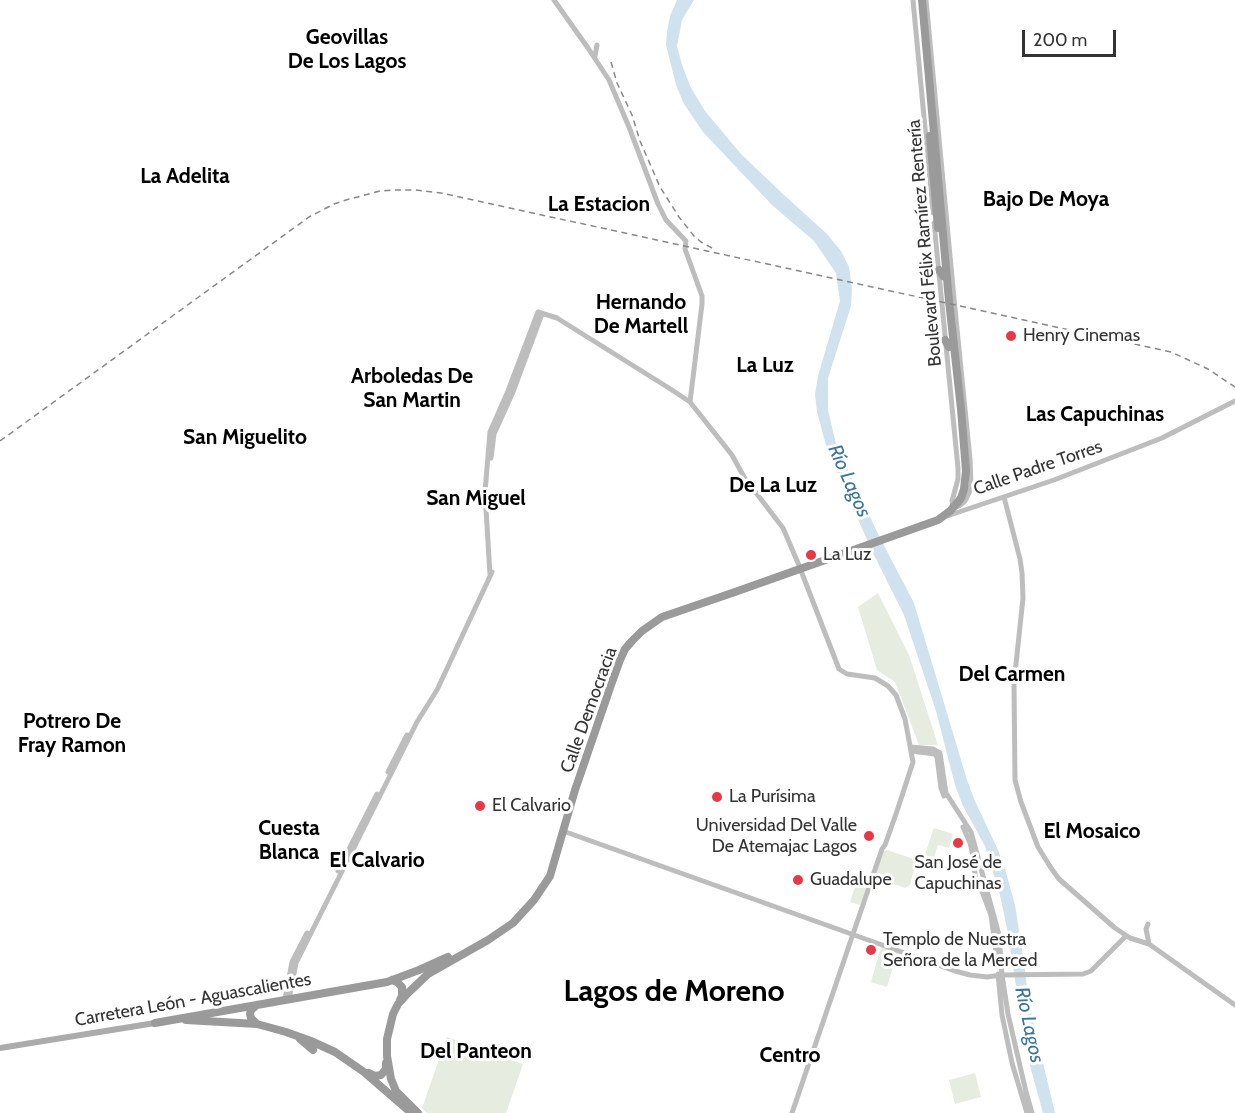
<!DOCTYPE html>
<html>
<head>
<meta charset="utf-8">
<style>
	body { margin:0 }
	#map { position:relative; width:1235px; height:1113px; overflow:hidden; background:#fff; font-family:Cabin,sans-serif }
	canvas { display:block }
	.scale { position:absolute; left:1022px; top:30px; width:94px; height:27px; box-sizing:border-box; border:3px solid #333; border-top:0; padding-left:8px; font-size:18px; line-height:21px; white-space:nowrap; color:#333; -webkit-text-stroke:4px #fff; paint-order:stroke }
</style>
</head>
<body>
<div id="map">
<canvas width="1235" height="1113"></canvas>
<div class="scale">200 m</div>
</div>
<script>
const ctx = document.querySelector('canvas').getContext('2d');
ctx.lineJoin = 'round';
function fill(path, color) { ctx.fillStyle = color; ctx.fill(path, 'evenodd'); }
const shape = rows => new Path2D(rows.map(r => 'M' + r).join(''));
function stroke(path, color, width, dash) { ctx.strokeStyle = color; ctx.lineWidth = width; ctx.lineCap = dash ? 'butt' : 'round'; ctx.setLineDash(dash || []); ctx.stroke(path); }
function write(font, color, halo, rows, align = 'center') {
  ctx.font = font + ' Cabin,sans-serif'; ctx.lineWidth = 6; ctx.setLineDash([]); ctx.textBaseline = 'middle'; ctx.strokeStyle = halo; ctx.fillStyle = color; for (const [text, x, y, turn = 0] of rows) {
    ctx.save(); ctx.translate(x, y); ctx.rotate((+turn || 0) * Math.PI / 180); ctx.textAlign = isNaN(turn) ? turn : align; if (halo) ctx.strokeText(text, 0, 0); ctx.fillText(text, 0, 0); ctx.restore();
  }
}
fill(shape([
	[878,593,909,655,938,745,919,745,895,682,877,670,858,607],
	[934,828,953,834,949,848,938,845,933,860,924,857],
	[887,850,914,859,916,862,910,885,905,888,878,878,875,875,883,851],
	[858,878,868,882,860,905,850,902],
	[881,947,904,955,901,965,894,964,887,987,871,982],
	[447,1037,523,1064,506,1113,427,1113,422,1108],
	[975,1073,981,1097,955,1104,949,1080]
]), '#e6ecdf');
fill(shape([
	[677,0,694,0,682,20,677,46,682,65,691,88,705,111,741,154,783,194,827,234,841,251,849,267,852,289,851,306,828,378,828,410,836,444,879,536,914,603,967,780,975,801,998,850,1005,869,1015,905,1025,970,1029,1004,1055,1113,1043,1113,1029,1062,1023,1033,1008,933,1000,895,985,846,963,806,955,785,936,711,904,615,872,551,827,449,817,412,815,394,818,376,840,301,836,273,814,241,772,205,703,132,684,104,676,85,666,45,667,32,670,16]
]), '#cfe2ee');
stroke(shape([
	[554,0,588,48,609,80,629,127,658,204,666,220,686,241,685,249,702,296,702,304,690,402],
	[913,0,933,213],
	[926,0,955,309,970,459,971,484,969,493,965,501,959,506,953,508,952,501,958,479,958,468,934,223],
	[595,56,597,45],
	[491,458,494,434,513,392,542,314],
	[1004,497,1020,559,1022,573,1023,598,1014,683,1015,780,1021,802,1038,847,1051,868,1059,879,1115,928,1130,938,1149,944,1235,1005],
	[947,516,1054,480,1162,438,1235,401],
	[490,575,485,492,490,432,508,391,538,312,557,318,672,390,690,402,732,455,744,477,783,528,798,563,839,669,847,674,875,678,888,686,896,695,905,719,913,762,897,811,885,845,882,849,792,1113],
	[911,747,933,749,940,753,946,793,971,832,999,935,1002,975,1008,1014,1026,1092,1032,1113],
	[911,751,935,754,937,757,941,788,944,796],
	[388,772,407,735],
	[963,827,970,843,974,860,975,876,980,886,991,915,996,953],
	[563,831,955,971,970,975,987,977,1002,975,1083,974,1091,971,1126,936],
	[338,871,377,794],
	[1148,924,1146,929,1149,944],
	[998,974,1002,1015,1012,1063,1027,1113],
	[285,999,292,962,307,933],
	[289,999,296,963,417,722,437,690,492,572]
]), '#bdbdbd', 5);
stroke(shape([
	[0,1048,155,1023]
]), '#ababab', 6);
stroke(shape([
	[930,136,938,228],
	[939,270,943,276],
	[945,340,949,347],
	[392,980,397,982,402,987,402,996,400,1000],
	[186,1020,257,1024,286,1032,311,1041,335,1052,364,1072,409,1111],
	[155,1023,387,982,419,970,448,957],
	[257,1024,251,1018,250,1014,251,1010,257,1005],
	[300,1039,313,1050],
	[369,1073,375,1076,381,1075,386,1069,386,1063],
	[418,1113,396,1091,391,1079,387,1056,387,1039,393,1014,398,1004,408,993,428,974,488,940,513,923,534,900,550,876,575,790,611,685,620,660,625,649,632,641,642,631,662,617,735,592,938,520,950,511,958,502,961,498,964,489,966,471,961,409,949,301,922,0]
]), '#9a9a9a', 8);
stroke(shape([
	[611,62,617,83,632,115,640,141,660,187,679,217,694,236,701,242,712,248],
	[0,441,309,217,334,204,346,200,380,191,393,190,416,190,441,193,1171,352,1208,369,1235,387]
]), '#888', 1.5, [6, 4.5]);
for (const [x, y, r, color] of [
	[1011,336,6,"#e63946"],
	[811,555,6,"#e63946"],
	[717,797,6,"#e63946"],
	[480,806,6,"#e63946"],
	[869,836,6,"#e63946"],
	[958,843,6,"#e63946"],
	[798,880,6,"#e63946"],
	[871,950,6,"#e63946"]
]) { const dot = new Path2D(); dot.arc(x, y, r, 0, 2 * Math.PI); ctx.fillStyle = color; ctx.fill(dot); stroke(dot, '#fff', 2); }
write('18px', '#333', '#fff', [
	["Boulevard Félix Ramírez Rentería",925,243,-95],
	["Calle Padre Torres",1038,468,-19],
	["Calle Democracia",589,710,-70],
	["Carretera León - Aguascalientes",193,1000,-10]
]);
write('18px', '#333', '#fff', [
	["Henry Cinemas",1023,336],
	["La Luz",823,555],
	["La Purísima",729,797],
	["El Calvario",492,806],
	["Universidad Del Valle",857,826,"right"],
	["De Atemajac Lagos",857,847,"right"],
	["San José de",958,863,"center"],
	["Capuchinas",958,884,"center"],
	["Guadalupe",810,880],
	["Templo de Nuestra",883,940],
	["Señora de la Merced",883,961]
], 'left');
write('italic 20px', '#3f7597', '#fff', [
	["Río Lagos",849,481,66],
	["Río Lagos",1029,1025,78]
]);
write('bold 21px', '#000', '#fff', [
	["Geovillas",347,38],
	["De Los Lagos",347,62],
	["La Adelita",185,177],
	["Bajo De Moya",1046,200],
	["La Estacion",599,205],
	["Hernando",641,303],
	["De Martell",641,327],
	["La Luz",765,366],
	["Arboledas De",412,377],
	["San Martin",412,401],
	["Las Capuchinas",1095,415],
	["San Miguelito",245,438],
	["De La Luz",773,486],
	["San Miguel",476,499],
	["Del Carmen",1012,675],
	["Potrero De",72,722],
	["Fray Ramon",72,746],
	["Cuesta",289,829],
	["Blanca",289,853],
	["El Mosaico",1092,832],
	["El Calvario",377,861],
	["Del Panteon",476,1052],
	["Centro",790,1056]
]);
write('bold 30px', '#000', '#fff', [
	["Lagos de Moreno",674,992]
]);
</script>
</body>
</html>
